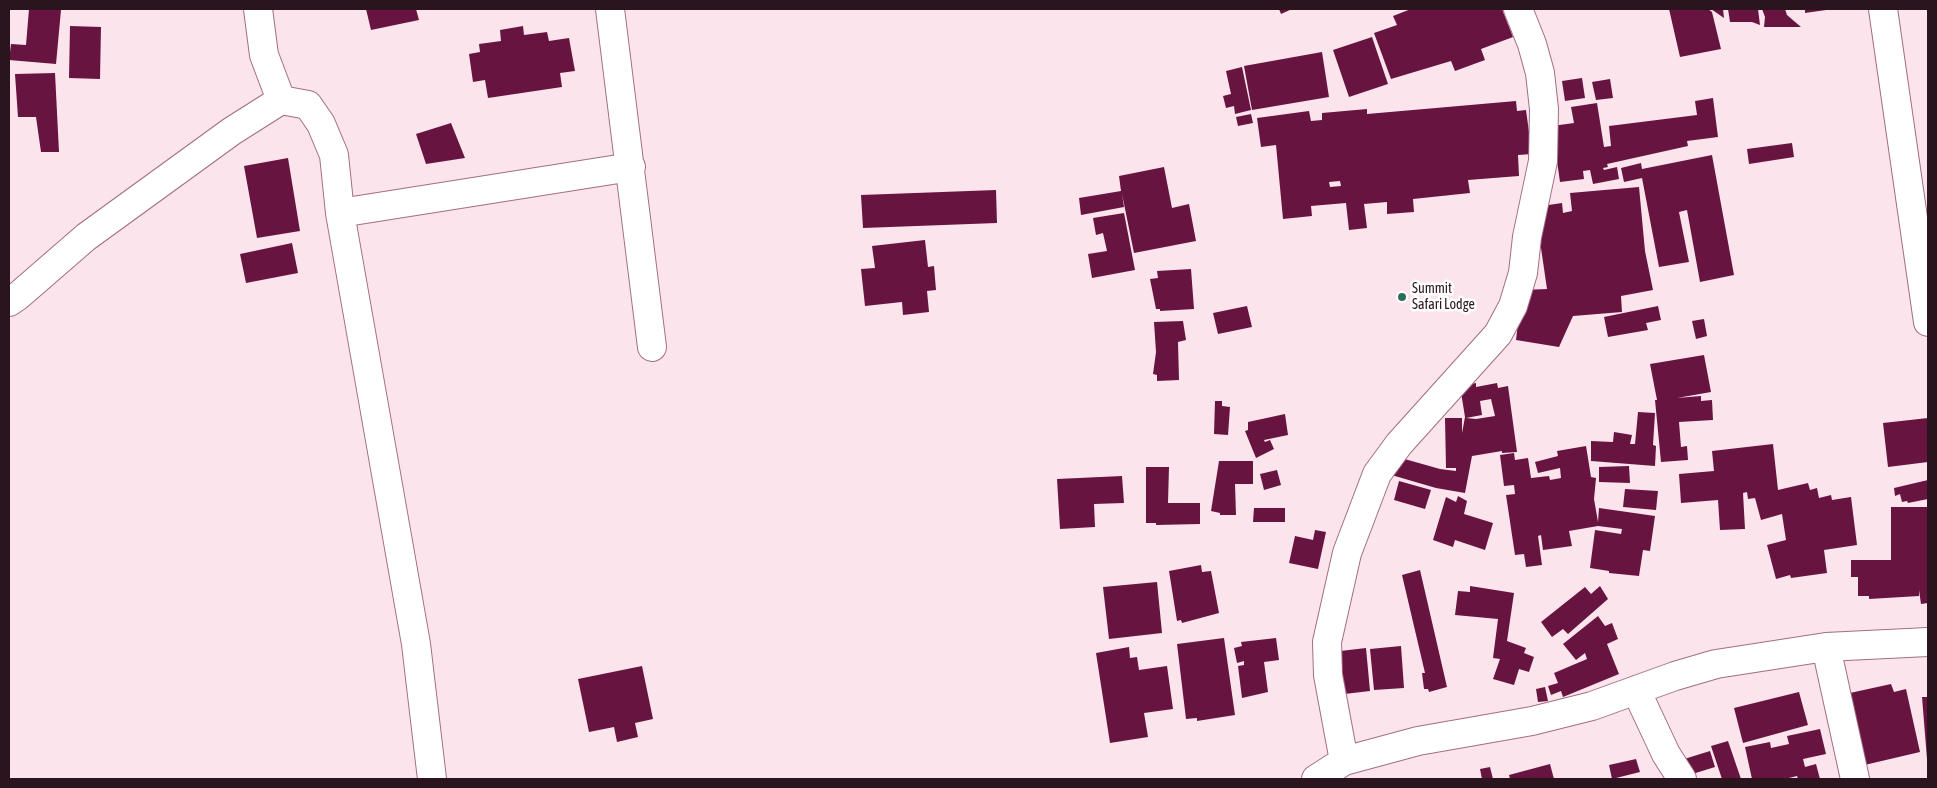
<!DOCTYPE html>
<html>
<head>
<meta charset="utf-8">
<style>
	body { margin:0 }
	#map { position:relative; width:1937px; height:788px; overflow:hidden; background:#fce4ed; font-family:"Asap Condensed",sans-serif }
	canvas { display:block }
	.frame { position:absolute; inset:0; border:10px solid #2a151e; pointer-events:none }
</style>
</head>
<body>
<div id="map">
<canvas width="1937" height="788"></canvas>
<div class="frame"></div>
</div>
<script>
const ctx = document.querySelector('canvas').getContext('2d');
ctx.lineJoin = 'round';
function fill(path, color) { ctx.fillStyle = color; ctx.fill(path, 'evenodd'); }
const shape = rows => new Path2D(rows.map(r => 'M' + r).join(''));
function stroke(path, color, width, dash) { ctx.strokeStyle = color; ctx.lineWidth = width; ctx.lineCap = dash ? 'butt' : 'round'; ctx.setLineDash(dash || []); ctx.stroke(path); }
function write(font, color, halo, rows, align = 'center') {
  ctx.font = font + ' "Asap Condensed",sans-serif'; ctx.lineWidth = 5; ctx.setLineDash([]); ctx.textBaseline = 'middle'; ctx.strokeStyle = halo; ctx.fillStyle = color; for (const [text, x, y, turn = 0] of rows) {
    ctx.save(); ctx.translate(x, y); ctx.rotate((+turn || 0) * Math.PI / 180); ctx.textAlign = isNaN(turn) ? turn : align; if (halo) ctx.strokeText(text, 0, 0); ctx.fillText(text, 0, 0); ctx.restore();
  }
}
fill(shape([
	[29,9,61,10,56,64,9,60,11,44,26,45],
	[366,9,416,9,419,20,371,30],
	[1279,9,1292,9,1281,14],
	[1411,9,1502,9,1513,37,1481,49,1485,60,1455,71,1451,61,1391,79,1374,33,1397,25,1393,16],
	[1669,9,1708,9,1712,12,1721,49,1680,57],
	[1711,9,1723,9,1724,18],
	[1728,9,1758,9,1760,25,1752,22,1730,22],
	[1762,9,1785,9,1787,15,1801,27,1764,27,1765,17],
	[1805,9,1826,9,1826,10,1805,13],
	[70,26,101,27,100,79,69,78],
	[523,26,524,35,547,32,549,41,569,38,575,71,560,73,562,87,488,98,485,80,473,82,469,54,480,52,479,44,501,41,500,30],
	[1372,37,1388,84,1349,97,1333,50],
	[1322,52,1329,97,1252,110,1244,66],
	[1242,67,1251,110,1235,114,1234,106,1226,108,1223,96,1231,94,1226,71],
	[55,73,59,152,41,152,36,117,18,117,15,74],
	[1582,78,1585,98,1565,101,1562,81],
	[1610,79,1613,98,1596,100,1592,82],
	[1713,98,1718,137,1687,141,1688,146,1607,164,1608,167,1603,168,1604,170,1617,167,1619,179,1593,184,1590,170,1583,171,1584,179,1560,182,1552,126,1574,123,1571,107,1597,103,1604,147,1611,146,1609,126,1697,115,1695,101],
	[1516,101,1517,111,1526,110,1532,154,1518,155,1519,176,1468,180,1470,193,1413,199,1414,212,1387,214,1387,202,1364,204,1367,228,1349,230,1346,203,1311,206,1312,216,1283,219,1276,145,1261,147,1257,118,1309,111,1311,121,1322,120,1322,113,1367,109,1367,114],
	[1340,181,1341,186,1330,187,1329,182],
	[1251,114,1253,123,1238,126,1236,117],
	[451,123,465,158,426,164,416,134],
	[1792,143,1794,157,1749,164,1747,149],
	[1712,155,1734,275,1700,282,1687,210,1679,212,1689,262,1659,267,1642,178,1624,182,1621,168,1641,163,1642,169],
	[288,158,300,231,257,238,244,166],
	[1164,167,1172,208,1189,204,1196,241,1134,253,1122,194,1124,207,1081,215,1079,198,1121,191,1119,176],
	[1639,187,1645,251,1653,290,1621,296,1622,312,1573,316,1559,347,1516,340,1522,290,1547,289,1535,207,1562,203,1563,213,1572,211,1570,193],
	[996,190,997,223,863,228,861,195],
	[1124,213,1135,270,1092,278,1088,254,1107,251,1103,233,1096,235,1093,218],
	[925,240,928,267,934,266,936,290,927,291,929,312,903,315,902,302,865,306,861,269,875,268,872,246],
	[292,243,298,273,246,283,240,254],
	[1191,269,1194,309,1160,311,1160,309,1156,309,1150,279,1158,278,1157,271],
	[1247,306,1252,327,1218,334,1213,313],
	[1658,306,1661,320,1646,323,1648,330,1608,337,1604,317],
	[1704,319,1707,336,1696,339,1692,321],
	[1183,321,1186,340,1178,342,1179,380,1157,381,1157,375,1153,374,1156,352,1154,322],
	[1704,355,1711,392,1677,398,1701,396,1701,401,1712,400,1713,420,1679,422,1681,447,1687,446,1688,460,1661,462,1655,400,1657,400,1650,364],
	[1476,383,1476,387,1497,383,1498,388,1508,386,1517,452,1502,453,1502,451,1472,456,1465,493,1436,488,1388,474,1394,456,1440,469,1456,471,1456,468,1446,468,1445,418,1462,418,1462,433,1465,417,1460,386],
	[1491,399,1495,416,1476,419,1466,418,1482,415,1480,401],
	[1215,401,1222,401,1222,406,1230,407,1228,435,1214,434],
	[1638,412,1655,413,1653,445,1656,446,1655,466,1591,461,1591,441,1613,442,1614,432,1632,435,1630,444,1635,444],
	[1285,414,1288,435,1264,440,1265,442,1270,440,1274,449,1256,458,1245,431,1248,430,1248,422],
	[1928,418,1928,462,1888,467,1883,423],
	[1773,444,1778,490,1808,483,1810,490,1817,488,1819,498,1831,495,1832,500,1851,497,1857,545,1824,550,1827,573,1791,578,1790,575,1776,579,1767,545,1786,540,1782,514,1761,520,1755,498,1748,499,1747,492,1743,493,1745,529,1720,530,1718,500,1681,503,1679,474,1714,471,1712,451],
	[1586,446,1591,477,1596,478,1594,499,1598,522,1599,508,1655,516,1650,551,1643,550,1639,576,1609,573,1609,571,1590,568,1595,530,1621,534,1622,529,1598,526,1569,531,1572,546,1543,550,1541,535,1538,536,1542,565,1526,567,1524,554,1515,555,1506,495,1515,494,1514,485,1504,486,1500,455,1514,453,1515,460,1528,458,1531,478,1549,476,1550,480,1561,478,1560,468,1538,473,1535,462,1558,456,1557,451],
	[1219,461,1253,461,1253,484,1235,484,1236,515,1220,515,1220,513,1211,511],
	[1629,466,1630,483,1599,482,1599,467],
	[1146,467,1169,467,1168,503,1200,503,1200,524,1156,525,1156,523,1146,523],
	[1277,470,1281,485,1264,490,1260,474],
	[1122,476,1124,503,1094,504,1095,527,1060,529,1057,479],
	[1928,480,1928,499,1908,503,1907,501,1902,502,1900,494,1895,496,1894,488],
	[1399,481,1431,490,1425,509,1394,500],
	[1625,489,1658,491,1656,510,1623,507],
	[1458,496,1467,501,1464,514,1493,523,1485,550,1455,540,1453,547,1433,540,1446,497,1456,502],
	[1891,507,1928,507,1928,603,1921,604,1919,590,1919,596,1869,599,1869,596,1858,596,1858,577,1851,577,1851,560,1891,560],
	[1254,508,1285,508,1285,522,1253,522],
	[1315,530,1326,532,1318,569,1289,563,1295,536,1313,540],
	[1201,565,1202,572,1211,571,1219,613,1182,623,1181,620,1177,621,1169,571],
	[1420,570,1447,687,1429,692,1428,689,1424,689,1422,673,1425,673,1402,575],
	[1157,582,1162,633,1109,639,1103,587],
	[1470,586,1514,593,1507,641,1526,648,1524,653,1534,657,1529,672,1519,669,1514,685,1493,679,1500,659,1493,658,1498,619,1455,615,1458,591,1470,592],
	[1600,586,1608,599,1568,634,1563,629,1552,637,1541,622,1585,587,1591,594],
	[1598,616,1605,626,1612,623,1618,639,1607,644,1619,674,1563,697,1561,691,1551,695,1548,686,1558,683,1554,673,1587,659,1585,653,1576,660,1563,644],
	[1224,638,1235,715,1197,721,1197,718,1186,719,1177,644],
	[1276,638,1279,660,1264,662,1268,692,1242,698,1238,666,1244,665,1244,661,1237,663,1234,648,1242,646,1241,642],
	[1401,646,1404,688,1374,690,1370,649],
	[1129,647,1130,658,1137,657,1139,670,1167,666,1173,709,1144,713,1148,737,1110,743,1096,653],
	[1366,648,1370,691,1336,695,1332,652],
	[642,666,653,719,635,723,638,737,617,742,614,727,589,732,578,679],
	[1891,684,1894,692,1906,689,1920,752,1856,767,1843,705,1853,703,1850,693],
	[1545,687,1548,701,1538,702,1536,689],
	[1799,692,1808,725,1743,743,1734,708],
	[1922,697,1928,697,1928,758,1927,759],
	[1820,729,1826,754,1803,759,1805,767,1816,764,1820,779,1798,779,1797,776,1789,778,1789,779,1752,779,1745,747,1770,742,1771,748,1789,744,1787,736],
	[1728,741,1741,779,1722,779,1711,746],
	[1710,751,1715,767,1686,776,1681,760],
	[1636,759,1640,772,1612,779,1609,765],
	[1550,764,1554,779,1510,779,1509,775],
	[1490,767,1493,779,1482,779,1480,769]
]), '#681441');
const street = shape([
	[258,9,264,55,281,100],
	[610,9,652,347],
	[1883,9,1928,322],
	[340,213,631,167],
	[9,302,18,296,86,237,232,131,281,100,308,105,321,124,334,155,340,213,416,644,432,779],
	[1826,647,1855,779],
	[1636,690,1666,754,1682,779],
	[1344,761,1328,675,1327,642,1347,553,1377,474,1399,444,1498,334,1513,306,1523,273,1527,237,1543,161,1544,109,1540,73,1532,44,1518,9],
	[1316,779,1344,761,1418,741,1532,721,1592,706,1675,676,1716,664,1826,647,1928,642]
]);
stroke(street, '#a26e83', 30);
stroke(street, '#fff', 28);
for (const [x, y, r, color] of [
	[1402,297,5,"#2c6c5b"]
]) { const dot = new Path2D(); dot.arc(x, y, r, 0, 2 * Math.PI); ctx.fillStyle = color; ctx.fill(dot); stroke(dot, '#fff', 2); }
write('14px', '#2a151e', '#fff', [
	["Summit",1412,289],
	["Safari Lodge",1412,305]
], 'left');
</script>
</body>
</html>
